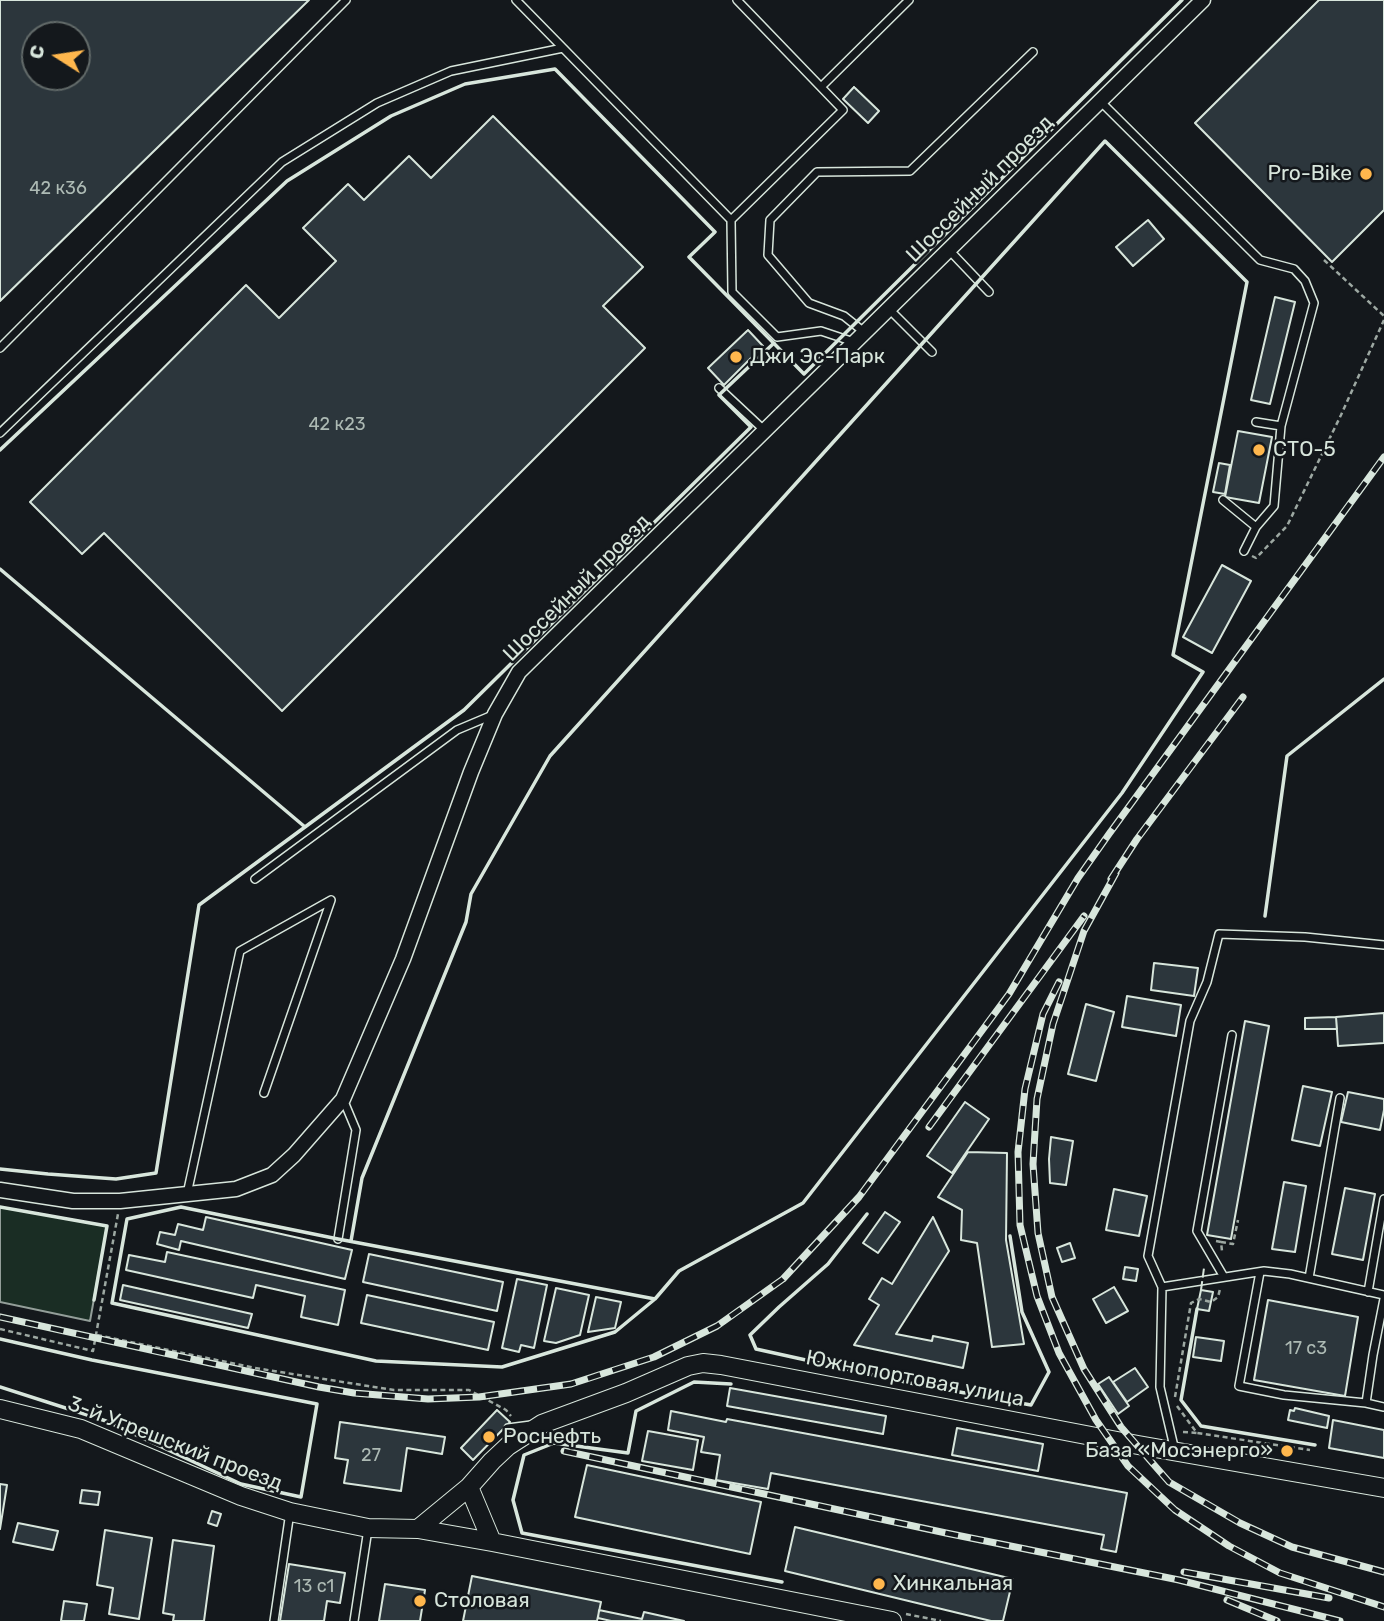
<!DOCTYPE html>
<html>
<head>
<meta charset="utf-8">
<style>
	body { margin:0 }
	#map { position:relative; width:1384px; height:1621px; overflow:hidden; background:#14181c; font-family:Rubik,sans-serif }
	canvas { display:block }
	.north { position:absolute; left:21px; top:21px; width:70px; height:70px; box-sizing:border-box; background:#14181c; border:2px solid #626a69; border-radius:50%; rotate:282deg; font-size:19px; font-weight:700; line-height:28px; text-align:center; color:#d8e6dc }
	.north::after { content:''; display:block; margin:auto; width:24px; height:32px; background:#ffb74d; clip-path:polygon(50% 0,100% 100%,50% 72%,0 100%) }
</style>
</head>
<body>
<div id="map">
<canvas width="1384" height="1621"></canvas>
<div class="north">С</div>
</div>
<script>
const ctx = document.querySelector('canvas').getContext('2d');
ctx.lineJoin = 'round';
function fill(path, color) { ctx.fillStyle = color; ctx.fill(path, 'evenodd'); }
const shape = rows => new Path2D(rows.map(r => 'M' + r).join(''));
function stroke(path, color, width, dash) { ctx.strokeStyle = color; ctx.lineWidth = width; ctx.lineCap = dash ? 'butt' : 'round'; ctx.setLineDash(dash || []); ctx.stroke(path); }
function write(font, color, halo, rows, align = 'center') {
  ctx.font = font + ' Rubik,sans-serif'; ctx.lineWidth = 5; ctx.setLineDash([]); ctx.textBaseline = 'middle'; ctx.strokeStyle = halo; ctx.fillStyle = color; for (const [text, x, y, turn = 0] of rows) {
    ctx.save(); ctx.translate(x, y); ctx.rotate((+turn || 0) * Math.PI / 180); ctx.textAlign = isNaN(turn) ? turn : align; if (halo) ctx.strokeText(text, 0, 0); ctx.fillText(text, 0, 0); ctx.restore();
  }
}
const green = shape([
	[0,1207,107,1226,90,1321,0,1302,0,1207]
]);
fill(green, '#1a2d24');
stroke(green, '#939e99', 2);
const building = shape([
	[0,0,309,0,0,301,0,0],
	[35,35,77,35,77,77,35,77,35,35],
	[1319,0,1384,0,1384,210,1332,262,1195,123,1319,0],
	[854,87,879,111,868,123,843,99,854,87],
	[493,116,643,267,603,306,645,348,282,711,104,533,82,554,30,502,246,285,279,318,336,261,303,228,348,184,364,200,409,156,431,178,493,116],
	[1148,220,1164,239,1133,266,1116,247,1148,220],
	[1275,297,1295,302,1270,404,1251,400,1275,297],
	[748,330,763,346,724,385,708,368,748,330],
	[1238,431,1272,437,1259,503,1225,497,1238,431],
	[1219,463,1230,465,1225,494,1213,492,1219,463],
	[1222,565,1251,581,1212,653,1183,637,1222,565],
	[1154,963,1198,968,1194,996,1151,990,1154,963],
	[1127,996,1181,1005,1176,1036,1122,1027,1127,996],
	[1086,1004,1114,1012,1096,1081,1068,1074,1086,1004],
	[1384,1013,1384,1043,1338,1046,1336,1017,1384,1013],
	[1336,1017,1337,1029,1305,1029,1305,1018,1336,1017],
	[1245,1021,1269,1026,1231,1239,1207,1235,1245,1021],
	[1303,1086,1332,1092,1320,1146,1292,1140,1303,1086],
	[1348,1092,1384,1099,1384,1110,1380,1130,1341,1122,1348,1092],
	[965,1102,989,1119,952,1173,927,1156,965,1102],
	[1051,1137,1073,1141,1066,1185,1050,1183,1049,1159,1051,1137],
	[968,1152,1007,1153,1006,1240,1024,1344,992,1347,977,1243,961,1240,962,1210,938,1197,968,1152],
	[1284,1182,1306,1186,1295,1252,1272,1249,1284,1182],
	[1345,1188,1375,1194,1363,1260,1332,1254,1345,1188],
	[1114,1189,1147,1196,1139,1236,1106,1230,1114,1189],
	[885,1212,900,1222,878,1253,863,1243,885,1212],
	[206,1217,352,1250,345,1279,181,1241,179,1250,157,1244,160,1232,175,1235,178,1224,203,1230,206,1217],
	[933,1217,949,1251,896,1334,932,1341,933,1336,968,1343,963,1368,854,1345,879,1305,869,1299,882,1278,892,1284,933,1217],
	[1070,1243,1075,1258,1062,1262,1057,1248,1070,1243],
	[167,1252,345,1290,338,1325,301,1317,305,1296,256,1285,253,1298,126,1270,129,1255,165,1262,167,1252],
	[369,1254,503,1282,497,1311,363,1282,369,1254],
	[1125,1267,1138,1269,1136,1281,1123,1279,1125,1267],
	[517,1279,547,1285,534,1348,521,1345,519,1352,502,1348,517,1279],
	[123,1285,252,1314,248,1328,120,1300,123,1285],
	[1114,1287,1128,1311,1106,1323,1093,1299,1114,1287],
	[556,1288,589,1295,580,1335,556,1343,544,1341,556,1288],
	[1201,1290,1213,1292,1209,1311,1197,1309,1201,1290],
	[367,1295,494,1322,488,1350,361,1323,367,1295],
	[596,1297,621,1302,615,1328,588,1332,596,1297],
	[1268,1300,1358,1317,1345,1396,1254,1380,1268,1300],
	[1196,1337,1224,1341,1221,1361,1193,1357,1196,1337],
	[1135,1368,1148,1387,1127,1402,1113,1382,1135,1368],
	[1109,1377,1129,1406,1118,1414,1098,1384,1109,1377],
	[730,1388,886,1416,883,1434,727,1406,730,1388],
	[1295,1408,1329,1416,1327,1428,1288,1420,1290,1410,1294,1411,1295,1408],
	[497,1410,510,1422,473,1460,461,1448,497,1410],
	[671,1411,726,1422,727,1419,1127,1493,1116,1552,1101,1549,1104,1535,771,1473,768,1489,716,1480,720,1455,701,1452,704,1437,668,1430,671,1411],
	[1333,1420,1384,1430,1384,1458,1329,1448,1333,1420],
	[340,1422,445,1437,442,1454,407,1448,401,1491,344,1483,348,1460,335,1458,340,1422],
	[957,1428,1043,1444,1038,1471,952,1455,957,1428],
	[648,1431,698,1440,693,1470,642,1461,648,1431],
	[587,1465,761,1502,750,1554,575,1517,587,1465],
	[0,1484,7,1485,0,1529,0,1484],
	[82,1490,100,1492,98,1505,80,1503,82,1490],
	[212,1511,221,1514,217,1526,208,1523,212,1511],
	[18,1523,58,1531,53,1550,13,1542,18,1523],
	[795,1527,1013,1579,1003,1621,991,1621,785,1571,795,1527],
	[105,1530,152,1538,139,1619,109,1614,113,1588,97,1585,105,1530],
	[173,1540,214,1546,204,1621,173,1621,174,1615,163,1613,173,1540],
	[289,1564,345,1573,340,1603,327,1601,324,1621,280,1621,289,1564],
	[472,1576,601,1602,597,1621,463,1621,472,1576],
	[385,1584,425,1590,420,1621,379,1621,385,1584],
	[64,1601,87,1604,84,1621,61,1621,64,1601],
	[599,1610,642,1619,644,1612,684,1621,611,1621,598,1618,599,1610]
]);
fill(building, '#2c363c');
stroke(building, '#d8e6dc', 2);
const service = shape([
	[516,0,563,48],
	[821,87,909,0],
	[1100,101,1260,260,1294,269,1305,281,1314,303,1281,426,1274,506,1256,527,1223,500],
	[731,220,843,110,737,0],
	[949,250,989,292],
	[889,309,932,352],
	[864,332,844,316,809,303,768,255,770,220,817,172,910,171,1033,52],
	[0,348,346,0],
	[719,388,765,431],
	[1256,422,1281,426],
	[0,433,282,162,377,103,451,71,563,48,731,220,732,292,777,337,821,331,848,340,851,345],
	[1244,551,1256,527],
	[255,879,457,730,495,714],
	[187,1194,240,951,331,900,264,1093],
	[338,1239,356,1130,343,1099],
	[1260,1272,1239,1386,1284,1395,1366,1403,1384,1407],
	[1224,1277,1197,1231,1232,1035],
	[1309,1278,1340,1098],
	[1162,1287,1148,1256,1190,1021,1207,982,1219,934,1305,937,1384,945],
	[1368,1292,1384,1199],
	[1366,1403,1373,1355,1384,1299],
	[508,1428,531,1425],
	[1175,1451,1160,1387,1162,1287,1264,1271,1290,1274,1384,1295],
	[274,1621,290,1512],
	[354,1621,368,1529]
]);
const minor = shape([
	[0,1190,73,1201,120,1201,236,1189,272,1175,294,1155,343,1099,403,959,471,772,495,714,519,672,1203,0]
]);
const tertiary = shape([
	[0,1409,81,1429,241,1496,290,1512,368,1528,418,1529,492,1542,892,1621],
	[469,1487,492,1542],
	[418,1529,469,1487,492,1461,508,1446,542,1424,626,1393,688,1366,703,1363,721,1365,1138,1445,1384,1488]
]);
stroke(service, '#d8e6dc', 10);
stroke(minor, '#d8e6dc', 17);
stroke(tertiary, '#d8e6dc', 20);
stroke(shape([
	[1324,260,1384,316],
	[1252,556,1256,558,1287,526,1341,415,1384,320],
	[1216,1241,1221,1242,1222,1251],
	[1221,1242,1233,1244,1238,1220],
	[0,1329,93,1351,118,1214],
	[97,1335,255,1368,368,1386,394,1390,469,1390,506,1410,511,1416],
	[1175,1397,1191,1303,1199,1299,1211,1302,1218,1297,1220,1289],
	[1177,1406,1197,1433,1310,1450],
	[1183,1432,1197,1433],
	[906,1614,941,1621]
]), '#9da8a2', 2.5, [5, 3.5]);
stroke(service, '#14181c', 7);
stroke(minor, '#14181c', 14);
stroke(tertiary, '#14181c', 18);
const rail = shape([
	[1116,873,1084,931,1053,1024,1037,1099,1033,1164,1038,1233,1052,1297,1084,1369,1121,1427,1169,1482,1240,1523,1292,1547,1384,1572],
	[1111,879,1137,839,1243,697],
	[1059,982,1043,1014,1025,1089,1018,1152,1020,1225,1037,1296,1059,1353,1096,1420,1128,1466,1175,1510,1229,1546,1280,1573,1384,1607],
	[929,1127,1084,916],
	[0,1317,319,1387,354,1393,428,1399,479,1397,571,1384,654,1357,717,1326,783,1279,859,1197,1009,994,1078,878,1109,834,1384,457],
	[564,1451,946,1533,1179,1580,1340,1621],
	[1184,1572,1329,1598],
	[1227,1600,1277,1621]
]);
stroke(rail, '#d8e6dc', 7);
stroke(rail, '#14181c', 4.5, [13]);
stroke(shape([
	[1201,1290,1204,1268]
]), '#d8e6dc', 2, [9, 3.5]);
stroke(shape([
	[0,450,287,181,391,116,465,84,555,69,715,232,689,257,804,374,1182,0],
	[0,569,305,827],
	[1265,916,1287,756,1384,679],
	[0,1169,48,1174,116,1179,156,1173,199,905,464,710,751,427,719,395,774,343],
	[0,1207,107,1226,94,1300],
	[867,1214,828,1264,779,1307,750,1335,756,1349,910,1383,1031,1405,1049,1372,1022,1312,1010,1236],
	[351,1241,362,1178,466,922,471,894,550,756,1105,141,1247,282,1173,655,1203,672,1122,793,803,1203,679,1271,655,1299,615,1332,502,1367,376,1361,112,1303,127,1219,181,1207,338,1239,655,1299],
	[1197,1309,1181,1400,1201,1426,1315,1445],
	[0,1339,92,1360,317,1404,301,1497,241,1484,106,1421,0,1387],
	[731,1384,694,1382,636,1411,628,1453,554,1443,524,1455,513,1500,522,1533,782,1582]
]), '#d8e6dc', 3.5);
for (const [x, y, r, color] of [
	[1366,174,7,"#ffb74d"],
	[736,357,7,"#ffb74d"],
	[1259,450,7,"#ffb74d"],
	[489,1437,7,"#ffb74d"],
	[1287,1451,7,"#ffb74d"],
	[879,1584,7,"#ffb74d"],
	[420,1601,7,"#ffb74d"]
]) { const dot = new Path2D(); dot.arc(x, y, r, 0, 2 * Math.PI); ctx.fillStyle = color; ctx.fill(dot); stroke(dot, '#14181c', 2.5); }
write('18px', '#adbab4', null, [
	["42 к36",58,189],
	["42 к23",337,425],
	["17 с3",1306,1349],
	["27",371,1456],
	["13 с1",314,1587]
]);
write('21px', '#d8e6dc', '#14181c', [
	["Pro-Bike",1352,174,"right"],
	["Джи Эс-Парк",750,357],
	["СТО-5",1273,450],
	["Роснефть",503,1437],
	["База «Мосэнерго»",1273,1451,"right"],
	["Хинкальная",893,1584],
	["Столовая",434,1601]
], 'left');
write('21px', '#d8e6dc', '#14181c', [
	["Шоссейный проезд",980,189,-45],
	["Шоссейный проезд",577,588,-45],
	["Южнопортовая улица",915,1379,11],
	["3-й Угрешский проезд",175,1444,21]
]);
</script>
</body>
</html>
